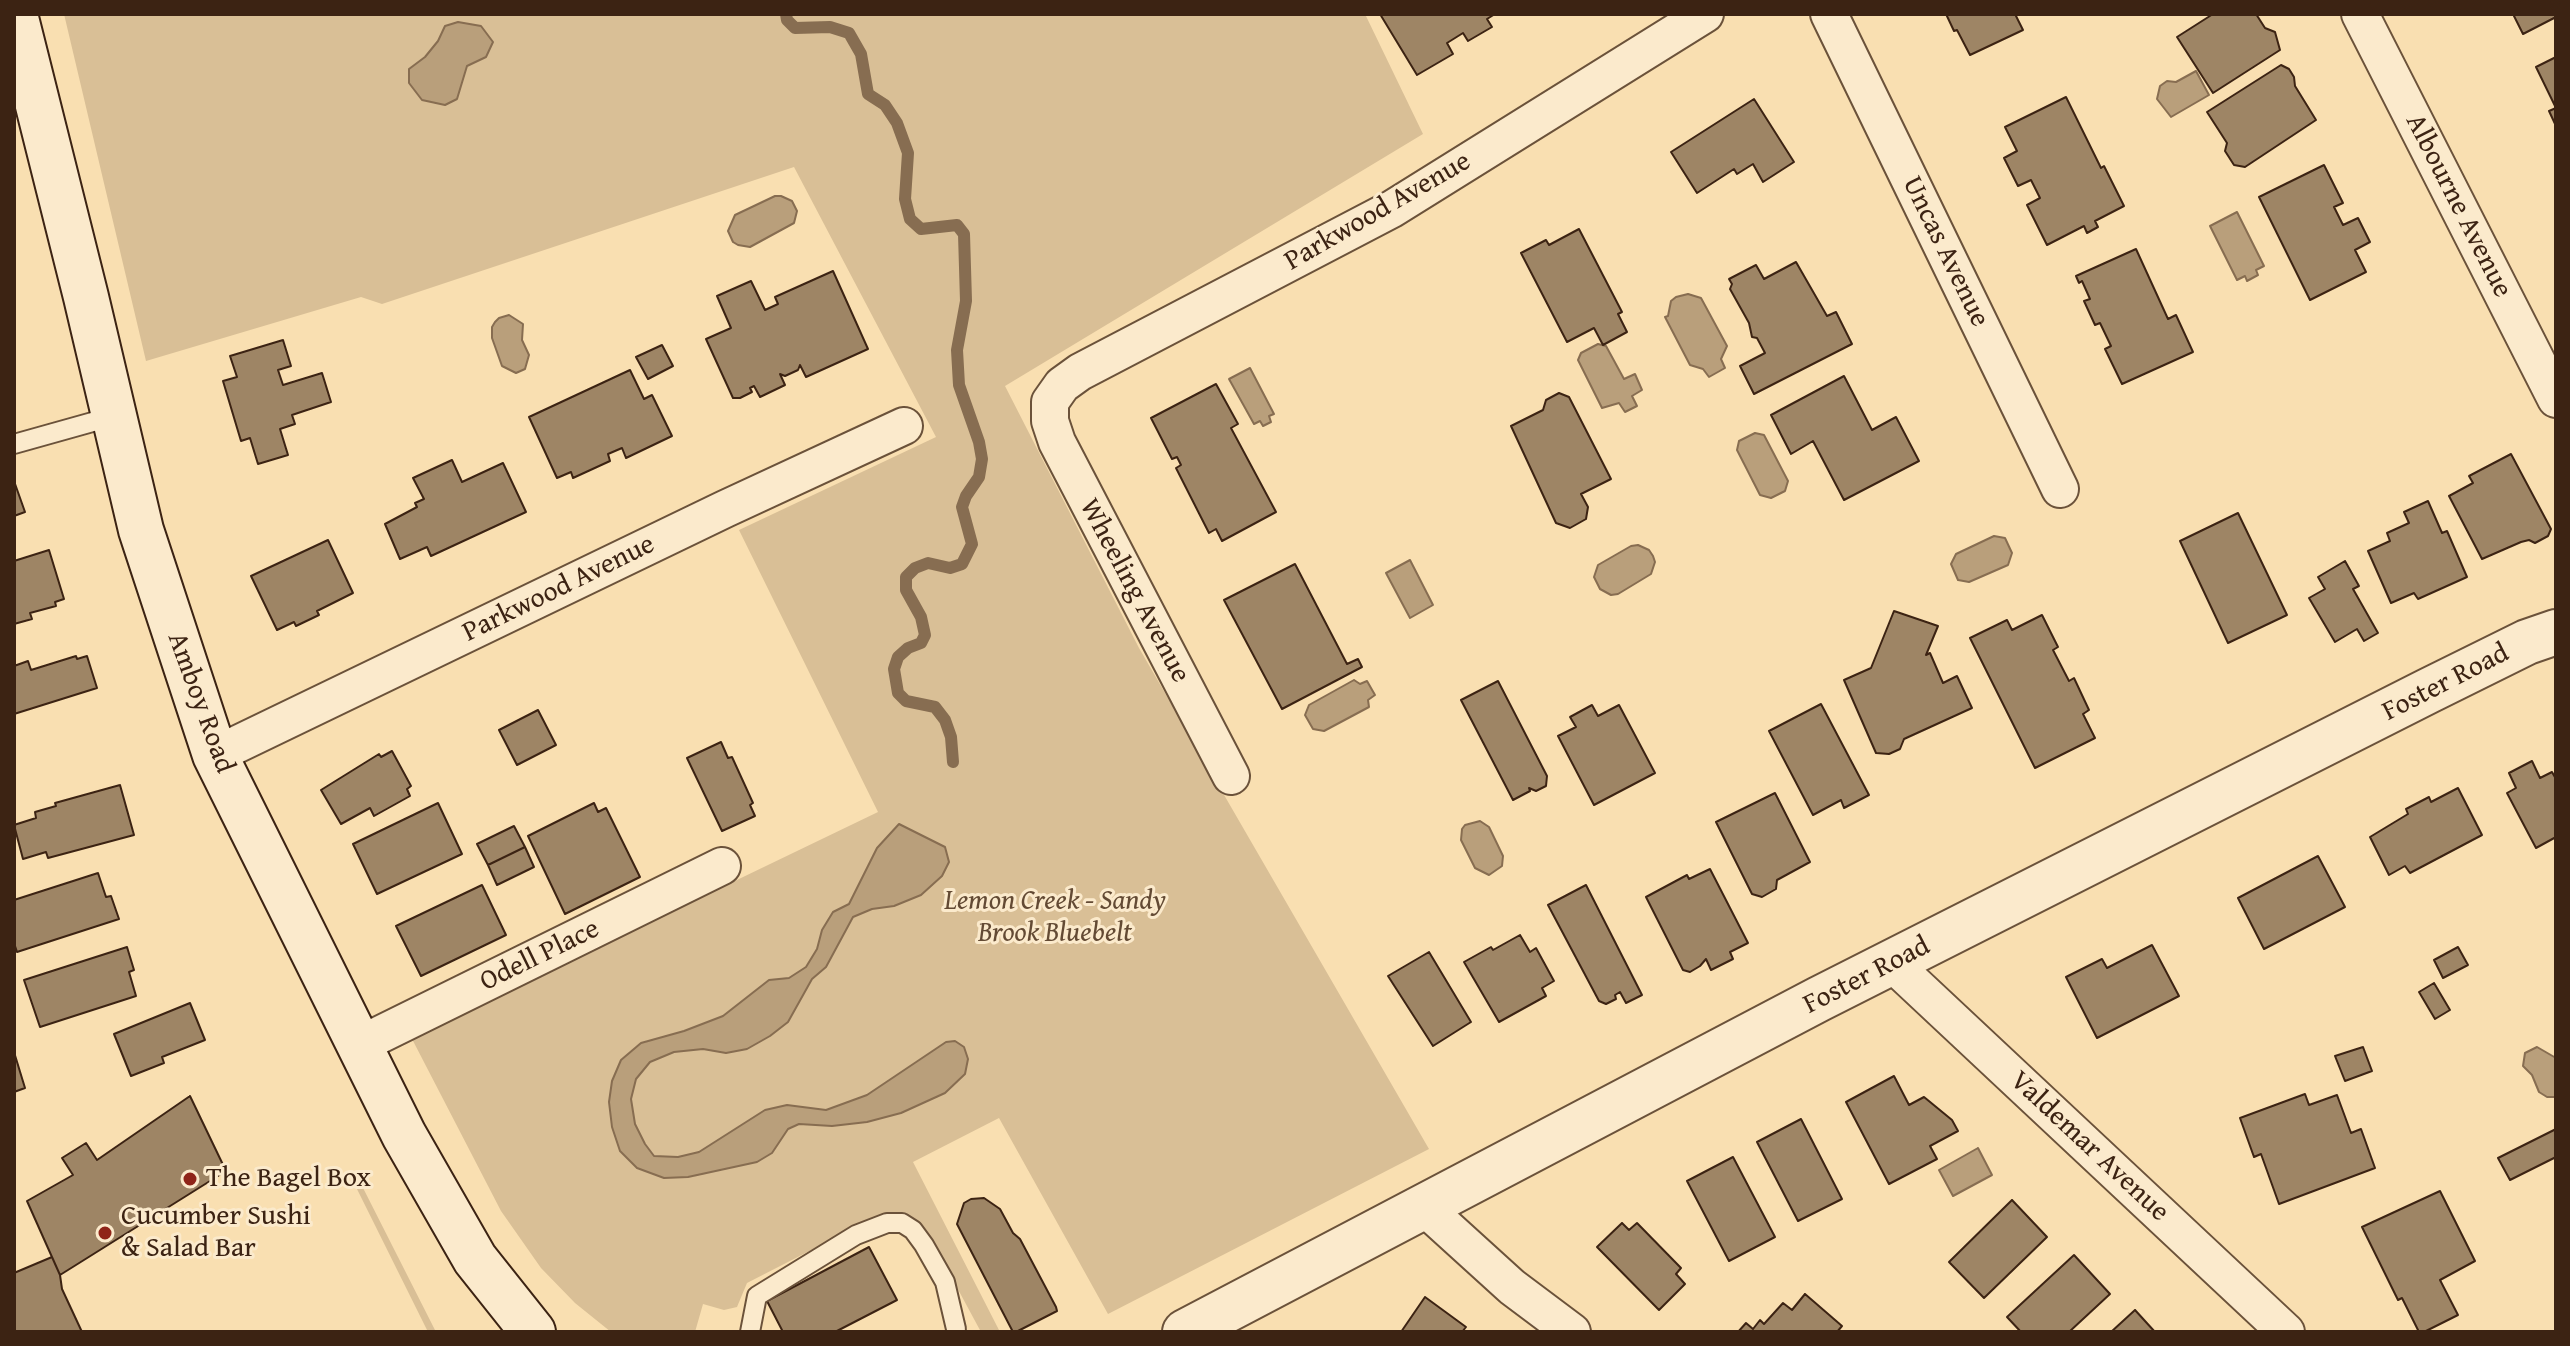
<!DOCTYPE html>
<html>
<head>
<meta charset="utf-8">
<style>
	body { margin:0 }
	#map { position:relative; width:2570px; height:1346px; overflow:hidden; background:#f9dfb1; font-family:"Gentium Book Plus",serif }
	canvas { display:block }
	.frame { position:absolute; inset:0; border:16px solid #3c2313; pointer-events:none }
</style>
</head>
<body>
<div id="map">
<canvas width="2570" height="1346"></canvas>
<div class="frame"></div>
</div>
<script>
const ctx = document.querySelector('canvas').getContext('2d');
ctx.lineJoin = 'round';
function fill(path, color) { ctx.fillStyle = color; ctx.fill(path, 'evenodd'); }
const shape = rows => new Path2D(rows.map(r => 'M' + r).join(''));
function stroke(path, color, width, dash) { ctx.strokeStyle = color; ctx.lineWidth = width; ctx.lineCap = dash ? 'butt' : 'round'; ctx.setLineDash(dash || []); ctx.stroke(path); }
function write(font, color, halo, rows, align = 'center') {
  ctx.font = font + ' "Gentium Book Plus",serif'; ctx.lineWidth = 6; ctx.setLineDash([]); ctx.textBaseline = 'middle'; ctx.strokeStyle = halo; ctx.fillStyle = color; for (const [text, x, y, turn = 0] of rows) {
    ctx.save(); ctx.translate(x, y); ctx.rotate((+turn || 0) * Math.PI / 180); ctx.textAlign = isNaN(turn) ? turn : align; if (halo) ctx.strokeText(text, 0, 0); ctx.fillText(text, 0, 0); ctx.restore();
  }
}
fill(shape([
	[64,14,1365,14,1423,134,1005,386,1139,648,1429,1149,1108,1314,999,1118,913,1162,1000,1332,981,1332,926,1230,916,1220,889,1214,864,1223,747,1283,737,1307,724,1310,703,1304,695,1332,611,1332,575,1303,541,1268,501,1211,411,1037,878,812,739,530,936,437,794,167,382,304,361,297,146,361],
	[359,1180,436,1332,428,1332,354,1183]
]), '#d9bf96');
const water = shape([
	[458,22,481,26,493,42,486,57,467,66,457,99,445,105,422,100,409,83,409,69,425,57,438,41,445,26,458,22],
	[2196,71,2209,95,2171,117,2157,99,2160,86,2167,81,2176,82,2196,71],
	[775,196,781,196,792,201,797,211,794,223,750,247,738,245,733,242,728,231,735,215,775,196],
	[2237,212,2264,266,2256,270,2258,275,2247,281,2245,276,2237,280,2210,226,2237,212],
	[1688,294,1701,298,1727,346,1721,359,1725,368,1709,377,1703,369,1690,365,1665,317,1668,316,1671,301,1676,297,1688,294],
	[509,315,523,324,522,340,529,355,525,369,516,373,502,366,492,338,492,327,495,322,499,318,509,315],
	[1598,344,1606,346,1624,379,1635,374,1642,390,1632,396,1637,406,1625,412,1619,403,1602,408,1578,360,1581,353,1598,344],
	[1250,368,1274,414,1269,416,1271,422,1263,426,1260,421,1254,424,1229,379,1250,368],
	[1755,433,1764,435,1788,481,1785,491,1771,498,1760,495,1737,450,1739,441,1755,433],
	[1994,536,2005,538,2012,553,2008,565,1969,582,1958,580,1951,564,1956,554,1994,536],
	[1638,545,1649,550,1653,556,1655,562,1651,574,1618,594,1611,595,1600,589,1594,577,1598,565,1631,546,1638,545],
	[1410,560,1433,605,1410,618,1386,573,1410,560],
	[1354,680,1360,684,1367,681,1375,695,1368,700,1369,707,1324,731,1313,729,1305,715,1309,705,1354,680],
	[1480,821,1489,827,1503,856,1502,866,1489,875,1475,868,1461,840,1462,829,1465,825,1480,821],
	[899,824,945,847,949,862,942,876,921,895,894,906,872,909,853,917,826,967,812,979,788,1022,770,1036,747,1049,726,1053,703,1049,674,1052,650,1062,636,1079,631,1099,635,1124,645,1144,654,1156,678,1157,699,1152,765,1110,787,1105,826,1110,867,1095,946,1042,955,1041,964,1047,968,1059,965,1074,945,1093,901,1113,867,1122,832,1126,799,1124,788,1129,772,1153,757,1162,688,1177,664,1178,637,1168,620,1151,612,1127,609,1102,612,1081,621,1060,641,1043,684,1031,723,1016,769,980,789,978,806,967,817,949,822,930,833,912,849,904,877,848,899,824],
	[2537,1047,2556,1058,2555,1097,2547,1097,2539,1092,2532,1075,2523,1066,2525,1053,2537,1047],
	[1978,1148,1992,1175,1953,1196,1939,1170,1978,1148]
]);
fill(water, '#b99f7b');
stroke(water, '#876d51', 2);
stroke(shape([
	[786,14,787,20,795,28,830,27,849,33,861,54,868,94,885,105,897,123,908,153,905,199,910,219,921,229,957,225,964,234,966,301,957,350,959,385,979,442,982,459,979,477,966,496,962,507,972,544,962,564,950,568,928,563,915,568,906,577,906,590,921,617,925,635,921,643,908,648,898,657,894,669,898,693,906,701,935,707,945,720,951,737,953,762]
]), '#876d51', 12);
const building = shape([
	[1380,14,1495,14,1487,19,1492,27,1468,41,1463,33,1447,43,1453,54,1417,75,1380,14],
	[1946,14,2015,14,2023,30,1970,55,1957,30,1954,31,1946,14],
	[2213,14,2256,14,2265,28,2275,32,2280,50,2213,93,2177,37,2213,14],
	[2513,14,2556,14,2556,17,2523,34,2513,14],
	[2556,57,2556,126,2549,111,2556,108,2536,67,2556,57],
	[2281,65,2289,69,2294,77,2295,86,2316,120,2245,167,2234,165,2225,151,2227,143,2207,112,2281,65],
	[2066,97,2101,168,2104,166,2124,206,2095,221,2098,227,2087,233,2084,226,2047,245,2027,205,2040,198,2031,180,2018,186,2004,158,2017,151,2005,127,2066,97],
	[1754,99,1794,162,1763,182,1753,164,1737,174,1734,169,1697,193,1671,152,1754,99],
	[2324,165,2343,203,2334,207,2343,225,2358,218,2370,242,2355,250,2366,272,2310,300,2259,197,2324,165],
	[1579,229,1622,312,1618,314,1627,332,1603,345,1594,328,1567,342,1521,253,1546,240,1549,245,1579,229],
	[2136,249,2168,319,2176,315,2193,352,2122,384,2105,349,2111,346,2100,323,2095,325,2084,301,2090,299,2082,281,2079,283,2076,276,2136,249],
	[1796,262,1827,316,1836,312,1852,344,1754,394,1740,366,1765,353,1757,338,1752,337,1749,323,1730,289,1732,284,1729,279,1756,265,1764,279,1796,262],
	[833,271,868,349,806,377,800,365,798,370,785,376,780,374,785,385,760,397,754,386,750,388,752,392,740,398,733,398,706,339,731,328,717,296,751,281,765,310,778,304,775,297,833,271],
	[283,340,291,366,278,370,283,385,322,373,331,402,292,415,295,424,280,429,288,455,258,464,250,438,241,441,223,381,237,377,230,356,283,340],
	[662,345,673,366,648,379,636,357,662,345],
	[630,370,644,399,652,395,672,436,626,458,622,448,608,454,610,461,573,478,571,472,557,478,529,417,630,370],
	[1844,376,1872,430,1896,417,1919,461,1844,500,1813,441,1791,454,1771,415,1844,376],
	[1216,384,1238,424,1231,428,1276,512,1222,541,1216,529,1209,533,1176,468,1181,465,1177,457,1172,459,1151,418,1216,384],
	[1559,393,1569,397,1611,479,1581,494,1588,507,1586,519,1570,528,1556,523,1511,426,1543,410,1546,400,1559,393],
	[2511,454,2551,529,2548,536,2535,543,2529,540,2521,542,2482,559,2449,496,2473,483,2469,476,2511,454],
	[452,460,462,482,503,463,526,512,431,556,427,547,400,559,385,524,417,507,415,503,424,499,413,478,452,460],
	[14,481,25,512,14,516,14,481],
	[2428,501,2442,533,2447,531,2467,577,2418,599,2414,593,2391,603,2368,551,2390,541,2387,533,2409,523,2404,512,2428,501],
	[2238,513,2287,615,2228,643,2180,541,2238,513],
	[328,540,353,593,317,611,319,615,296,626,294,622,277,630,251,576,328,540],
	[49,550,64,599,55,602,56,606,30,613,32,619,14,624,14,561,49,550],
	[2345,561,2359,586,2353,589,2378,633,2364,641,2357,629,2335,642,2309,598,2325,589,2318,577,2345,561],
	[1295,564,1347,664,1358,659,1362,667,1282,709,1224,600,1295,564],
	[1894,611,1938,626,1926,655,1930,653,1943,683,1957,676,1972,708,1904,739,1900,749,1889,754,1876,753,1844,680,1871,668,1894,611],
	[2042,615,2058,647,2053,650,2069,681,2074,678,2089,710,2083,714,2095,738,2035,768,1970,638,2007,620,2012,630,2042,615],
	[76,656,77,659,87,656,97,688,14,714,14,666,28,661,31,670,76,656],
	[1498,681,1547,776,1546,786,1536,791,1529,788,1530,791,1513,800,1461,700,1498,681],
	[1821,704,1869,795,1844,808,1841,800,1813,815,1769,731,1821,704],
	[1592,705,1598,716,1619,705,1655,773,1594,805,1558,736,1576,727,1570,717,1592,705],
	[538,710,556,745,517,765,499,730,538,710],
	[721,742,728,758,732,757,753,803,750,805,755,816,722,831,687,758,721,742],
	[392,751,411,786,407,789,410,796,374,816,370,808,341,824,321,790,379,754,381,757,392,751],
	[2532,761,2540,778,2552,772,2556,779,2556,837,2536,848,2507,793,2516,788,2509,773,2532,761],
	[120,785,134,835,48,858,46,852,23,859,14,825,36,818,35,812,56,806,55,803,120,785],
	[2458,788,2482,835,2410,873,2405,866,2389,875,2370,837,2408,814,2406,809,2429,797,2431,802,2458,788],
	[1775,793,1810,862,1777,880,1776,889,1762,897,1752,894,1716,822,1775,793],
	[438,803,462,854,377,894,353,844,438,803],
	[594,803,598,812,606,808,640,877,565,914,528,836,594,803],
	[514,826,525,847,488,865,477,844,514,826],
	[525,847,534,867,497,885,488,865,525,847],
	[2318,856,2345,907,2264,949,2238,898,2318,856],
	[1710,869,1748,943,1730,952,1733,959,1711,970,1706,959,1700,966,1690,972,1683,970,1646,897,1687,875,1689,879,1710,869],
	[98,873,106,897,111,896,119,919,17,952,14,943,14,900,98,873],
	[482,885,506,935,421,976,396,926,482,885],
	[1586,885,1642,995,1626,1003,1620,992,1615,995,1616,999,1606,1004,1599,1001,1548,905,1586,885],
	[1520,935,1530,952,1536,948,1554,981,1542,988,1546,996,1499,1022,1464,962,1491,947,1493,950,1520,935],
	[2152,945,2179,996,2097,1038,2066,977,2102,959,2107,968,2152,945],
	[127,947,134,970,129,972,136,996,40,1027,24,980,127,947],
	[2458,947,2468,965,2443,978,2434,960,2458,947],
	[1429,952,1471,1022,1433,1046,1388,976,1429,952],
	[2434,983,2450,1010,2435,1019,2419,992,2434,983],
	[190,1003,205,1040,162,1057,164,1063,131,1076,114,1034,190,1003],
	[2363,1047,2372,1071,2345,1081,2335,1056,2363,1047],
	[14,1052,25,1088,14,1092,14,1052],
	[1894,1076,1909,1105,1924,1097,1952,1120,1958,1131,1930,1146,1937,1159,1889,1184,1846,1102,1894,1076],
	[2305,1094,2309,1105,2337,1095,2351,1133,2361,1129,2375,1168,2279,1204,2261,1154,2254,1157,2240,1118,2305,1094],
	[190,1096,226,1171,60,1275,27,1201,73,1175,62,1158,86,1143,97,1160,190,1096],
	[1801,1119,1842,1199,1798,1221,1757,1142,1801,1119],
	[2556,1129,2556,1157,2510,1180,2498,1158,2556,1129],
	[1733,1157,1775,1237,1729,1261,1687,1181,1733,1157],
	[2440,1191,2475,1261,2440,1280,2458,1315,2424,1332,2419,1332,2402,1298,2398,1300,2362,1227,2440,1191],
	[984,1198,1000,1209,1013,1233,1020,1239,1056,1307,1057,1311,1016,1332,1013,1332,957,1224,964,1203,971,1199,984,1198],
	[2012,1200,2047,1237,1984,1298,1949,1262,2012,1200],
	[1622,1223,1629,1230,1637,1223,1681,1268,1676,1274,1685,1284,1659,1310,1597,1247,1622,1223],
	[869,1247,897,1300,835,1332,783,1332,767,1301,869,1247],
	[2074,1255,2110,1294,2069,1332,2021,1332,2007,1317,2074,1255],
	[52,1257,60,1275,62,1289,82,1332,14,1332,14,1273,52,1257],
	[1805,1294,1842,1326,1837,1332,1738,1332,1746,1323,1753,1329,1760,1320,1764,1324,1783,1303,1792,1310,1805,1294],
	[1425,1297,1466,1327,1462,1332,1401,1332,1425,1297],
	[2135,1310,2155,1332,2111,1332,2135,1310]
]);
fill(building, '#9e8565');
stroke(building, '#3c2313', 2);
const service = shape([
	[14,444,114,416],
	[750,1332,757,1296,856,1235,887,1223,902,1223,913,1230,924,1245,945,1282,956,1329]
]);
const minor = shape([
	[1829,14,2060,489],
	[2360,14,2556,399],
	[215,755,725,509,904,426],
	[1231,776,1057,442,1050,421,1050,402,1062,385,1080,372,1392,209,1705,14],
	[1892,963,2286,1332],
	[359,1045,722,866],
	[1425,1208,1512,1287,1572,1332]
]);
const tertiary = shape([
	[1185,1332,1819,999,2428,691,2527,642,2556,632]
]);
const secondary = shape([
	[15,14,86,297,141,530,215,755,404,1135,475,1259,533,1332]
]);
stroke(service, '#6b523a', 22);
stroke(minor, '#6b523a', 40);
stroke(tertiary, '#6b523a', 48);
stroke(secondary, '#3c2313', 48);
stroke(service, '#fbeacc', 18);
stroke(minor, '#fbeacc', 36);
stroke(tertiary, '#fbeacc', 44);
stroke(secondary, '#fbeacc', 44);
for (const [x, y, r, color] of [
	[190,1179,8,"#8f2418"],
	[105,1233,8,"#8f2418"]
]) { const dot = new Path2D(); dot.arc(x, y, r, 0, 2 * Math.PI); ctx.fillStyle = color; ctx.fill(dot); stroke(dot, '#fbeacc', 3); }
write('28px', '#3c2313', '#fbeacc', [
	["Albourne Avenue",2458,206,63],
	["Parkwood Avenue",1378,212,-30],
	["Uncas Avenue",1945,252,64],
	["Parkwood Avenue",559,589,-26],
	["Wheeling Avenue",1134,591,62],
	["Foster Road",2446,683,-27],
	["Amboy Road",200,703,70],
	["Odell Place",540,956,-26],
	["Foster Road",1867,976,-27],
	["Valdemar Avenue",2089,1147,43]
]);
write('italic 28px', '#634a34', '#fbeacc', [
	["Lemon Creek - Sandy",1055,902],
	["Brook Bluebelt",1055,934]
]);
write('28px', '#3c2313', '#fbeacc', [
	["The Bagel Box",206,1179],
	["Cucumber Sushi",121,1217],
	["& Salad Bar",121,1249]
], 'left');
</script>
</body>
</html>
